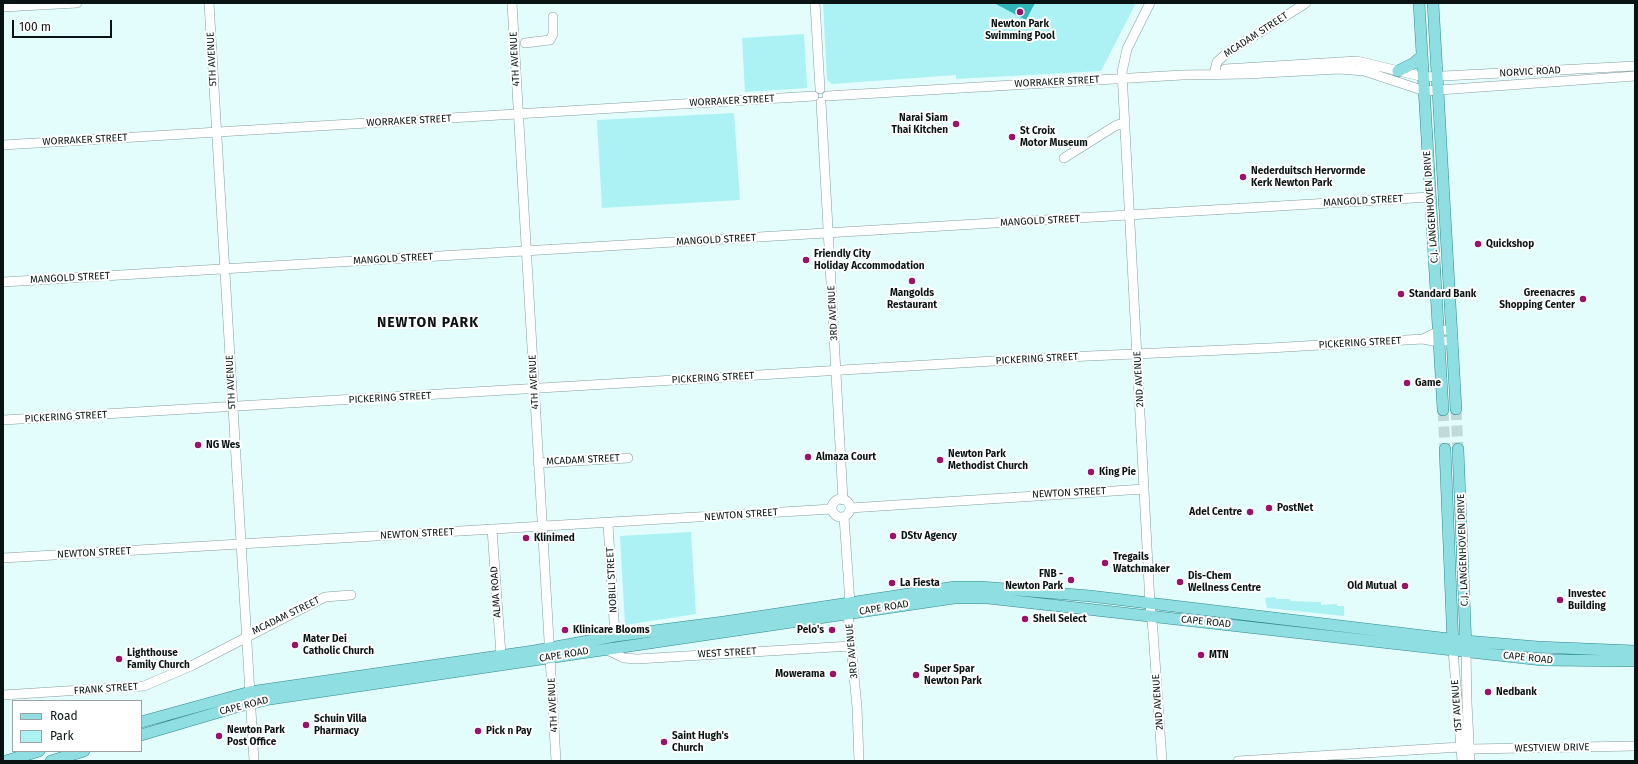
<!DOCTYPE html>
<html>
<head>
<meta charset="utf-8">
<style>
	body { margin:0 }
	#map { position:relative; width:1638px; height:764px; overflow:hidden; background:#e3fcfc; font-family:"Fira Sans",sans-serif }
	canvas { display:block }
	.frame { position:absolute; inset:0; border:4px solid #0a1313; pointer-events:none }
	.legend { position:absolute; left:12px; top:700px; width:130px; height:52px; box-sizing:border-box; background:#fff; border:1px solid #9da1a1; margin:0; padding:5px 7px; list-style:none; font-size:12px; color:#0a1313 }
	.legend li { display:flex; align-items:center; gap:8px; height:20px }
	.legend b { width:20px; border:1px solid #9da1a1 }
	.scale { position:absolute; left:12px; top:20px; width:100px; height:18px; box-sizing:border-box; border:2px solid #0a1313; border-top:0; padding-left:5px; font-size:12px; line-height:14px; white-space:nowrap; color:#0a1313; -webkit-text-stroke:3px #fff; paint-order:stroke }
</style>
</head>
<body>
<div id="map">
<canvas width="1638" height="764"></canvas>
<div class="frame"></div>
<ul class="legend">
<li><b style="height:5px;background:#8fdee2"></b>Road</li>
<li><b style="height:11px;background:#acf2f5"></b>Park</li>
</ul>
<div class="scale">100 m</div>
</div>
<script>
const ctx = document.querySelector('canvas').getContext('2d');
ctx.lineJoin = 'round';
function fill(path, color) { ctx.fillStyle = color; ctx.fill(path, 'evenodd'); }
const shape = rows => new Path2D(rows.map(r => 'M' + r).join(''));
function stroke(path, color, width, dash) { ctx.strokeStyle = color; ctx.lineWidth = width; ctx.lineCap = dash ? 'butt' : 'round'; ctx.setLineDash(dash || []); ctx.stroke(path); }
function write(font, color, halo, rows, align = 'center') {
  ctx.font = font + ' "Fira Sans",sans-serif'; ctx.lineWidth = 4; ctx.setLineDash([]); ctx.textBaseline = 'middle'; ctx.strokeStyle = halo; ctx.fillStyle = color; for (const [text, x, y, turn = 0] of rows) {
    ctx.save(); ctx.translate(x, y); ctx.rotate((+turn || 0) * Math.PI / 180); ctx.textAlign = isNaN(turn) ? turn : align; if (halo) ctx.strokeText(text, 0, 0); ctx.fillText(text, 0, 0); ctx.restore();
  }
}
fill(shape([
	[823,3,1136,3,1101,71,956,79,956,75,832,84,827,80],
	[804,34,807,88,745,92,742,38],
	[734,113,740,200,602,208,597,120],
	[691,532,696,614,625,625,620,536],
	[1275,597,1276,599,1290,599,1290,601,1321,602,1321,605,1337,604,1337,606,1344,606,1344,616,1267,608,1265,598]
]), '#acf2f5');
fill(shape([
	[994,3,1035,3,1026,20]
]), '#31b5ba');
stroke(shape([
	[1456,409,1458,449],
	[1443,410,1445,449]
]), '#c2d9d9', 11, [11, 5.5]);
const minor = shape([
	[209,3,254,761],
	[512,3,556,761],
	[815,3,820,89],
	[1150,3,1127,49,1122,72,1150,604,1153,631,1162,761],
	[3,7,77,3],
	[525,43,550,40,553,34,553,17],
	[1225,69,1357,61,1424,77,1635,66],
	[1214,74,1217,62,1227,53,1306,3],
	[827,96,1182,75,1247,74,1339,69,1364,71,1425,91,1635,76],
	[821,102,843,500],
	[3,145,814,96],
	[1064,158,1115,126,1123,123],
	[3,282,1430,197],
	[1423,339,1439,331,1452,329],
	[3,420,1044,358,1269,348,1423,339,1433,341,1453,341],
	[538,463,628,458],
	'832 508a9 9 0 1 1 18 0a9 9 0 1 1-18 0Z',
	[850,508,1144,489],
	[844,517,850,603,848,614,857,707,859,761],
	[608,524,615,636],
	[492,529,501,655],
	[3,558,832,509],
	[605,649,624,658,637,659,851,646],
	[1453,650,1462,761],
	[1466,651,1467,703,1470,761],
	[3,695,144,686,193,665,311,604,325,597,351,595],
	[1470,749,1635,746],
	[1238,761,1460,747]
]);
const major = shape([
	[1419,3,1443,410],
	[1433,3,1456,409],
	[1398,71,1414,63,1422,56],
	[1445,449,1453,645],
	[1458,449,1466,647],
	[141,722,250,692,534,651,615,636,724,622,955,587,981,587,1090,596,1466,641,1538,647,1635,651],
	[141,735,236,707,270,699,954,598,988,598,1542,660,1635,661],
	[6,761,39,751],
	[51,761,84,751]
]);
stroke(minor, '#859c9d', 10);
stroke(major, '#30898d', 12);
stroke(minor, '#fff', 9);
stroke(major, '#8fdee2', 11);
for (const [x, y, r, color] of [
	[1020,12,4,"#991367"],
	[956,124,4,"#991367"],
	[1012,137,4,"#991367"],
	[1243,177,4,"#991367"],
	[1478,244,4,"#991367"],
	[806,260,4,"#991367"],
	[912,281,4,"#991367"],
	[1401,294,4,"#991367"],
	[1583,299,4,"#991367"],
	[1407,383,4,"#991367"],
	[198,445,4,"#991367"],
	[808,457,4,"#991367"],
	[940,460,4,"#991367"],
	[1091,472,4,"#991367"],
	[1269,508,4,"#991367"],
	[1250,512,4,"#991367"],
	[893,536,4,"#991367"],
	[526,538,4,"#991367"],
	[1105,563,4,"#991367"],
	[1071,580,4,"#991367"],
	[1180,582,4,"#991367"],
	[892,583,4,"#991367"],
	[1405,586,4,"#991367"],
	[1560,600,4,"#991367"],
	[1025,619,4,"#991367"],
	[565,630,4,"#991367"],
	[832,630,4,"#991367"],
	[295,645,4,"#991367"],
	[1201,655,4,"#991367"],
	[119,659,4,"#991367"],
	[833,674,4,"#991367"],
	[916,675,4,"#991367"],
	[1488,692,4,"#991367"],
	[306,725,4,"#991367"],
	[478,731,4,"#991367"],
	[219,736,4,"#991367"],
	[664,742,4,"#991367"]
]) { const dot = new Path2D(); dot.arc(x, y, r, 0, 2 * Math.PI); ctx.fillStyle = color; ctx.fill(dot); stroke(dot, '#fff', 1.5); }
write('bold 10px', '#0a1313', '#fff', [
	["Newton Park",1020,24,"center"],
	["Swimming Pool",1020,36,"center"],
	["Narai Siam",948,118,"right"],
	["Thai Kitchen",948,130,"right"],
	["St Croix",1020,131],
	["Motor Museum",1020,143],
	["Nederduitsch Hervormde",1251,171],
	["Kerk Newton Park",1251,183],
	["Quickshop",1486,244],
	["Friendly City",814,254],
	["Holiday Accommodation",814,266],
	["Mangolds",912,293,"center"],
	["Restaurant",912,305,"center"],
	["Greenacres",1575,293,"right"],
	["Shopping Center",1575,305,"right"],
	["Standard Bank",1409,294],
	["Game",1415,383],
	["NG Wes",206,445],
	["Newton Park",948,454],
	["Methodist Church",948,466],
	["Almaza Court",816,457],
	["King Pie",1099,472],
	["PostNet",1277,508],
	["Adel Centre",1242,512,"right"],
	["DStv Agency",901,536],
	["Klinimed",534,538],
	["Tregails",1113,557],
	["Watchmaker",1113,569],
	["FNB -",1063,574,"right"],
	["Newton Park",1063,586,"right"],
	["Dis-Chem",1188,576],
	["Wellness Centre",1188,588],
	["La Fiesta",900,583],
	["Old Mutual",1397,586,"right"],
	["Investec",1568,594],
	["Building",1568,606],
	["Shell Select",1033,619],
	["Klinicare Blooms",573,630],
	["Pelo's",824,630,"right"],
	["Mater Dei",303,639],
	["Catholic Church",303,651],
	["Lighthouse",127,653],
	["Family Church",127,665],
	["MTN",1209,655],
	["Super Spar",924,669],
	["Newton Park",924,681],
	["Mowerama",825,674,"right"],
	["Nedbank",1496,692],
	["Schuin Villa",314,719],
	["Pharmacy",314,731],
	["Newton Park",227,730],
	["Post Office",227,742],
	["Pick n Pay",486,731],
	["Saint Hugh's",672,736],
	["Church",672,748]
], 'left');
write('10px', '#0a1313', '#fff', [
	["MCADAM STREET",1256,35,-33],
	["5TH AVENUE",212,59,-93],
	["4TH AVENUE",515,59,-93],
	["NORVIC ROAD",1530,72,-3],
	["WORRAKER STREET",1057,82,-3],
	["WORRAKER STREET",732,101,-3],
	["WORRAKER STREET",409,121,-3],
	["WORRAKER STREET",85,140,-3],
	["MANGOLD STREET",1363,201,-3],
	["C.J. LANGENHOVEN DRIVE",1431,207,-94],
	["MANGOLD STREET",1040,221,-3],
	["MANGOLD STREET",716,240,-3],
	["MANGOLD STREET",393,259,-3],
	["MANGOLD STREET",70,278,-3],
	["3RD AVENUE",833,313,-93],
	["PICKERING STREET",1360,343,-3],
	["PICKERING STREET",1037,359,-3],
	["PICKERING STREET",713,378,-3],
	["2ND AVENUE",1139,379,-93],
	["5TH AVENUE",231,382,-93],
	["4TH AVENUE",534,382,-93],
	["PICKERING STREET",390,398,-3],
	["PICKERING STREET",66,417,-3],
	["MCADAM STREET",583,460,-3],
	["NEWTON STREET",1069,493,-3],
	["NEWTON STREET",741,515,-4],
	["NEWTON STREET",417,534,-3],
	["C.J. LANGENHOVEN DRIVE",1463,550,-92],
	["NEWTON STREET",94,553,-3],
	["NOBILI STREET",612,580,-93],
	["ALMA ROAD",496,592,-94],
	["CAPE ROAD",884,608,-9],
	["MCADAM STREET",286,616,-26],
	["CAPE ROAD",1206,622,6],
	["3RD AVENUE",852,651,-95],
	["WEST STREET",727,653,-3],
	["CAPE ROAD",564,655,-9],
	["CAPE ROAD",1528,658,6],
	["FRANK STREET",106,689,-4],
	["2ND AVENUE",1158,702,-94],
	["4TH AVENUE",553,705,-93],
	["CAPE ROAD",244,706,-14],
	["1ST AVENUE",1457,706,-94],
	["WESTVIEW DRIVE",1552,748,-1]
]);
ctx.letterSpacing = '1px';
write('bold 14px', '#0a1313', '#fff', [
	["NEWTON PARK",428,323]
]);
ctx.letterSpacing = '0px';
</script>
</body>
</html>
